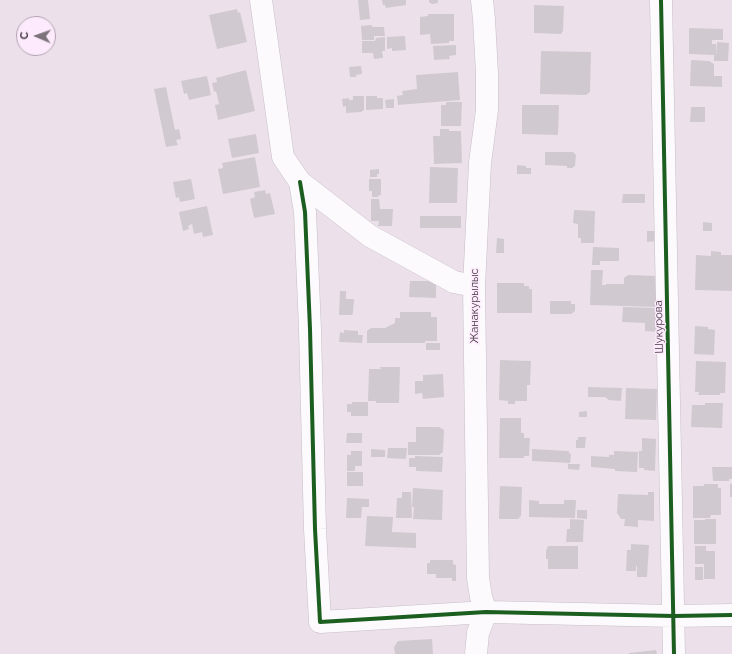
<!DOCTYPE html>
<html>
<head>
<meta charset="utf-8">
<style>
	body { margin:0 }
	#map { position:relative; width:732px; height:654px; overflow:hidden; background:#ece1eb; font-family:Raleway,sans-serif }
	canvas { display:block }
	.north { position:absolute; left:16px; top:16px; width:40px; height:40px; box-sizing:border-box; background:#fdeafc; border:1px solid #b1a3b0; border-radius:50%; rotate:272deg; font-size:11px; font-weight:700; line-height:16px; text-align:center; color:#40383f }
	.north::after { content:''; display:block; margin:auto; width:14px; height:18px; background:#7c737b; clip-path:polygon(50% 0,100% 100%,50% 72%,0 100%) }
</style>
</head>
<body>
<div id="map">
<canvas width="732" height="654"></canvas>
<div class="north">С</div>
</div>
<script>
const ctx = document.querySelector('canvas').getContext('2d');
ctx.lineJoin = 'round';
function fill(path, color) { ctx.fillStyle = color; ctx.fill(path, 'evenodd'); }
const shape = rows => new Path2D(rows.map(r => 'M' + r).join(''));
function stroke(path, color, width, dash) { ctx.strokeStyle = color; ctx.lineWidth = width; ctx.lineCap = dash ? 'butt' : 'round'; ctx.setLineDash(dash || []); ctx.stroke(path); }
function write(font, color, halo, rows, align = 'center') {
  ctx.font = font + ' Raleway,sans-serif'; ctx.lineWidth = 3; ctx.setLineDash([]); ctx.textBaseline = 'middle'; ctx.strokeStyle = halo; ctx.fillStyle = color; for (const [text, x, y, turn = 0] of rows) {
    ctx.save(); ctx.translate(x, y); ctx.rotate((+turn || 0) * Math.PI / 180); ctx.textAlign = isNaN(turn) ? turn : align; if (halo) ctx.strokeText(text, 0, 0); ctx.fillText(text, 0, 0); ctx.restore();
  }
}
fill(shape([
	[358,0,368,0,370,19,360,20],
	[382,0,406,0,406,5,386,8,385,5,383,5],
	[429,0,438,0,438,3,432,4,429,2],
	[534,5,564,6,563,31,561,34,534,33],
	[237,9,238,13,240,12,247,42,217,49,209,15],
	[428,14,454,14,454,41,449,41,449,43,431,44,430,34,420,35,420,17,428,16],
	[372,25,372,27,384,27,385,36,374,36,374,40,362,40,361,26],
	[689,28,723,29,723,40,712,40,712,44,716,44,716,56,717,42,729,43,728,61,714,61,714,55,689,54],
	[405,36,406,50,392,51,392,48,387,49,387,37],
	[385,37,385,51,382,51,383,58,374,59,373,53,362,53,362,41,375,41,376,38],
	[456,45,456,55,449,56,450,59,434,60,433,46],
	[541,51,591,52,590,92,586,95,540,94],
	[691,60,709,61,714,64,714,76,722,76,722,87,690,86],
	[361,66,362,74,356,75,356,77,350,77,349,67],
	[246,70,255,111,218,120,215,105,219,104,216,91,214,92,212,83,217,82,216,78],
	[458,72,460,100,398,105,397,96,403,95,402,91,417,89,416,75],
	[207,76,211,95,189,100,187,93,184,94,181,81],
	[166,87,175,130,179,129,181,139,176,140,178,145,166,147,154,89],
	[353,96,364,96,364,110,361,112,346,113,346,106,343,107,342,99,349,98,349,100,353,100],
	[366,96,377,96,377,98,383,98,383,109,366,110],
	[394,99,394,108,386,108,385,100],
	[446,102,462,102,461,126,441,126,441,105,446,105],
	[522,105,559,105,558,135,522,134],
	[691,107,705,107,705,122,690,122],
	[440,129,449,129,449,131,461,131,462,163,434,164,433,136,440,136],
	[256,134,259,153,232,158,228,139],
	[545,152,573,152,576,155,575,166,572,168,567,168,567,166,545,165],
	[255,157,260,187,223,194,218,169,223,168,222,163],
	[517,165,526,166,526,168,531,168,531,174,517,174],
	[430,167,458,168,457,203,429,203],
	[379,169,379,174,377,174,377,177,370,177,370,170],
	[191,179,195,199,180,202,179,197,176,198,173,182],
	[369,179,381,179,381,195,379,195,378,197,372,197,372,191,369,191],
	[265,190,266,194,270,193,275,214,254,218,250,199,255,197,254,192],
	[623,194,645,194,645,203,622,203],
	[371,199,379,199,380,209,393,209,392,226,378,226,379,221,371,221],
	[207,206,213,235,203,237,202,232,194,234,192,224,188,226,189,229,183,231,179,212],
	[574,210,595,211,594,243,581,243,581,238,578,238,578,224,573,223],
	[420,216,461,216,461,228,420,228],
	[703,222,712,223,712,231,703,231],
	[647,231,658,231,658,241,647,242],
	[497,238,504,239,504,253,496,253],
	[593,247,619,248,619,261,600,261,600,265,592,265],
	[711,251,721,252,721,255,732,255,732,291,695,290,696,255,711,256],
	[591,270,603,270,602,285,606,285,606,284,624,284,624,278,628,275,657,276,657,307,590,305],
	[410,281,436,281,436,298,409,297],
	[497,283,524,283,524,286,529,286,529,289,532,289,532,313,497,313],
	[340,291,346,291,346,299,354,299,353,313,352,315,339,315],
	[550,301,571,301,571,304,575,304,575,311,571,314,550,314],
	[623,307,655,308,655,311,660,311,659,332,645,331,645,323,622,322],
	[400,312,431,312,431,317,437,317,437,341,425,341,425,343,367,343,367,331,371,328,385,328,395,323,395,318,400,318],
	[695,326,708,327,708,329,715,330,714,355,694,354],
	[344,330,358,331,358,335,363,335,362,343,339,342,340,332,344,333],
	[426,343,440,343,440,350,426,350],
	[500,360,531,361,530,385,527,385,527,401,515,401,515,404,508,404,508,401,499,400],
	[696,361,726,362,725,393,720,393,720,395,698,395,699,392,695,392],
	[380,367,400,367,399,403,376,403,376,401,368,401,369,369,381,369],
	[443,374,444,397,423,399,422,393,415,394,415,381,423,381,423,375],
	[588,387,622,388,621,401,609,400,605,397,588,397],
	[626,388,657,389,656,420,625,419],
	[352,402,368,402,368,416,351,416,351,412,347,412,347,404,352,404],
	[705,403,723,403,722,428,691,427,692,405,705,405],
	[587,411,587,417,579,417,579,412],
	[500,418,521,418,521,433,524,433,524,438,530,438,529,456,524,456,524,458,499,458],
	[416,427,439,427,444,430,443,452,439,455,408,455,408,442,416,442],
	[347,433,362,433,362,443,346,443],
	[578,437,586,437,585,448,576,448,576,440,578,440],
	[642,438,656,439,655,471,644,470,644,468,639,468,639,451,642,451],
	[388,448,407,448,406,459,387,458],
	[371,449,385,450,385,457,371,457],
	[532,449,569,451,569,453,571,454,570,463,532,461],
	[351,451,362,451,362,466,355,466,355,471,347,471,347,455,351,455],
	[614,451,638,452,637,472,615,471,615,469,591,467,591,456,609,457,609,455,614,455],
	[415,456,443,457,442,472,416,471,416,467,409,467,409,458,415,458],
	[568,464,580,464,579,470,568,469],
	[712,467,732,467,732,479,729,479,729,481,713,481],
	[347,472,363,472,363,486,347,486],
	[704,484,718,484,718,488,721,488,721,515,711,515,710,518,693,518,693,486,704,486],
	[730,484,732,484,732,497,730,497],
	[500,486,522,487,521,516,518,519,499,519],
	[413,488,443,490,442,520,413,519,414,507,412,507],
	[402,492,411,492,412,518,396,518,397,498,402,498],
	[648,492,654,492,654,521,638,520,638,527,624,526,625,519,621,519,617,513,618,494,648,495],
	[347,498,369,499,369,507,362,507,361,518,346,518],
	[529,500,539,501,539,504,564,504,564,500,576,500,575,518,529,517],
	[577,510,587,510,587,519,577,518],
	[367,516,393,517,392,532,416,533,416,548,365,546],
	[570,519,584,520,583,542,566,542,567,529,570,529],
	[705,519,716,519,716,544,694,544,694,520,705,520],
	[631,544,649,545,647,577,637,577,637,566,636,566,636,571,626,571,627,550,631,550],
	[548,546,578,546,578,569,548,569,548,559,546,559,546,551],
	[695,546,706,546,706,551,715,551,715,579,704,579,704,564,695,564],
	[430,560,453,560,453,564,456,565,456,581,452,581,452,578,436,578,436,574,427,574,427,563,430,563],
	[695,567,703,567,703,580,695,580],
	[432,639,433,654,395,654,394,647,398,641],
	[656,650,657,654,629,654,629,653]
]), '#d1c9d0');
const minor = shape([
	[261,0,283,157,300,182,370,236,454,282,474,286],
	[482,0,484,19,487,73,487,110,480,163,474,286,478,578,481,597,486,612],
	[661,0,674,654],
	[300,182,305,212,310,329,315,529,320,622,486,612,674,616,732,615],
	[476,654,478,633,486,612]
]);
stroke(minor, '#c6bec5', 23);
stroke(minor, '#fcfafc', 22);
stroke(shape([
	[661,0,674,654],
	[300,182,305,212,310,329,315,529,320,622,486,612,674,616,732,615]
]), '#1b5e20', 4);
write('11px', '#40383f', '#fdeafc', [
	["Жанакурылыс",475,306,-90],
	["Шукурова",659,327,-91]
]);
</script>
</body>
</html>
